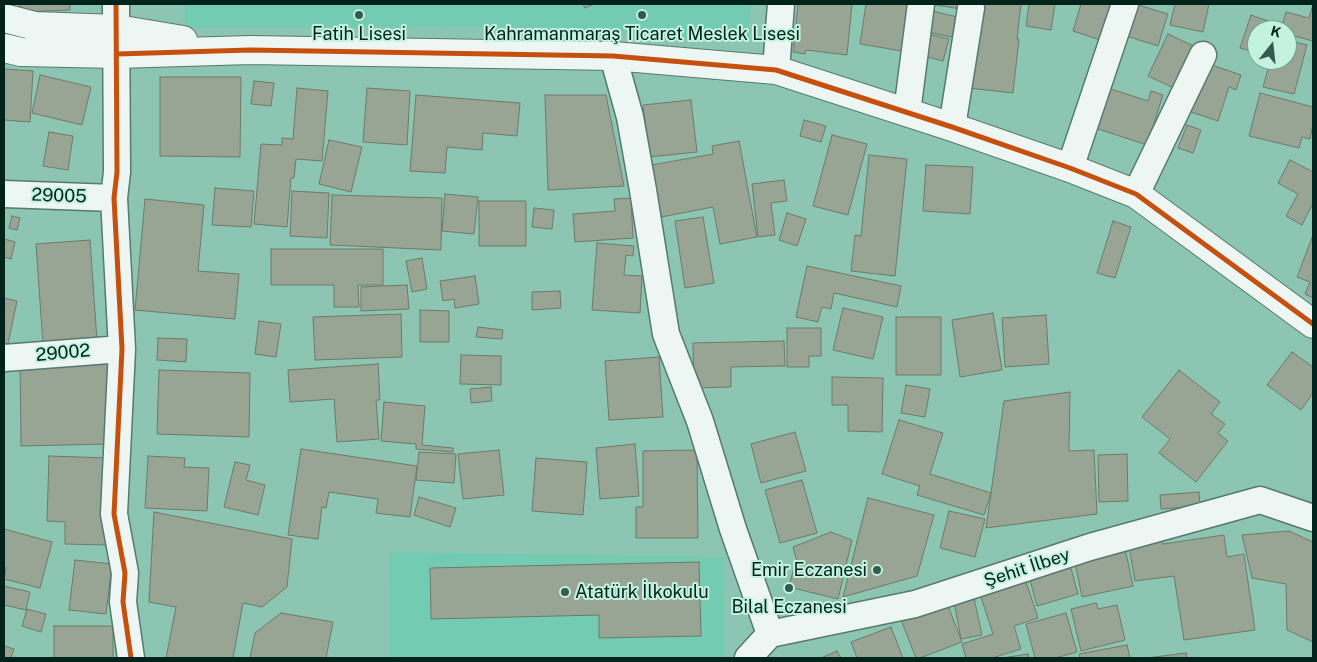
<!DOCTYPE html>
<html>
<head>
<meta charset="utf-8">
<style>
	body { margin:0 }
	#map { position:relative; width:1317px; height:662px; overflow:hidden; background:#8dc5b3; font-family:"Public Sans",sans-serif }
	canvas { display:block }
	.frame { position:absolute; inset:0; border:5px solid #022319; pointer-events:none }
	.north { position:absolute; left:1247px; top:20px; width:50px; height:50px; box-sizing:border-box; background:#c3f2e0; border:1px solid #769f90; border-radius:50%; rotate:16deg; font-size:14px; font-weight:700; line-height:20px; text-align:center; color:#022319 }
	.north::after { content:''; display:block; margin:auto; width:18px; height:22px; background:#335c4f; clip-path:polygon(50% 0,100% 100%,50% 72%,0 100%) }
</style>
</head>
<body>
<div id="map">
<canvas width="1317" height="662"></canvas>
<div class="frame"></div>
<div class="north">K</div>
</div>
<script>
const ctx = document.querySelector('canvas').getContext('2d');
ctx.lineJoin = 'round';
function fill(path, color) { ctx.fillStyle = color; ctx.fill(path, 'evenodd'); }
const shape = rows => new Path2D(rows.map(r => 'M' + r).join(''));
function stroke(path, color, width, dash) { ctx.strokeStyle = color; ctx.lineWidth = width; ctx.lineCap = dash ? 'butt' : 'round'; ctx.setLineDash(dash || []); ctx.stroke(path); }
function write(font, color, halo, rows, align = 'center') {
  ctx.font = font + ' "Public Sans",sans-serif'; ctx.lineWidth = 4; ctx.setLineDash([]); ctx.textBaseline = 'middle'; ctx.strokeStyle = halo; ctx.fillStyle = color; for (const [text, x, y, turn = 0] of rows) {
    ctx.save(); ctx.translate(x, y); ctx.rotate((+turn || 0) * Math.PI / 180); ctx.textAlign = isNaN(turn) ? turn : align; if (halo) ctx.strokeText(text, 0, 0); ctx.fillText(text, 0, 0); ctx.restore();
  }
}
fill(shape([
	[185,4,751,4,749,42,538,27,185,28],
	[389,552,724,557,725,655,722,658,390,658]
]), '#73ccb1');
const building = shape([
	[20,4,70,4,70,10,20,12,20,4],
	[583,4,594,4,585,8,583,4],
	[798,4,852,4,847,55,806,50,805,54,793,52,798,4],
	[866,4,910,4,902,51,860,44,866,4],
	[930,4,967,4,967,10,930,4],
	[980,4,1021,4,1017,39,1019,39,1013,93,969,88,980,4],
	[1029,4,1055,4,1051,30,1026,26,1029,4],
	[1081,4,1119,4,1106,42,1073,31,1081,4],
	[1135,4,1168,14,1158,46,1123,35,1135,4],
	[1175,4,1209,4,1203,32,1170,25,1175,4],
	[1313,4,1313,41,1287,34,1287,30,1281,30,1286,12,1309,18,1313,4],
	[928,10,966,19,961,39,923,31,928,10],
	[1251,15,1268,21,1265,30,1257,30,1257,53,1240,48,1251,15],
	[925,33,949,39,943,61,920,55,925,33],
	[1168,34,1202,50,1182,92,1148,76,1168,34],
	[1287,40,1307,45,1294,94,1263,87,1269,66,1260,63,1261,60,1287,60,1287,40],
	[1203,62,1241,75,1236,90,1229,87,1218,121,1188,111,1203,62],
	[4,69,33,71,30,122,4,120,4,69],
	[40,75,91,87,82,125,32,113,40,75],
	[160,77,241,77,240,157,160,156,160,77],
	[254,81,274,83,271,106,251,104,254,81],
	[1105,87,1148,101,1151,91,1163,95,1147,145,1092,127,1105,87],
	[297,88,328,91,322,161,296,159,294,178,291,178,287,227,254,224,261,144,282,145,282,138,293,139,297,88],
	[367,88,410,91,407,145,363,142,367,88],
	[1260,93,1313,107,1313,124,1310,139,1302,137,1299,148,1249,136,1260,93],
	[416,95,520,103,517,136,483,133,482,150,447,147,445,173,410,171,416,95],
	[545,95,606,95,624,186,548,190,545,95],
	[691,100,697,152,649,157,643,105,691,100],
	[804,120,826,126,821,142,800,136,804,120],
	[1187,125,1201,130,1193,153,1178,148,1187,125],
	[49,132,73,136,68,170,43,166,49,132],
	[832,135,867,144,848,215,813,206,832,135],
	[329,140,362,147,351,192,319,184,329,140],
	[739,141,757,237,720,244,713,207,656,218,646,166,713,154,712,146,739,141],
	[869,155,907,159,895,276,851,271,855,235,861,236,869,155],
	[1290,160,1313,172,1313,203,1302,225,1286,216,1298,194,1278,183,1290,160],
	[926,165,973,167,970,214,923,211,926,165],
	[784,180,787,201,771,203,775,235,758,237,752,184,784,180],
	[215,188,254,191,251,227,212,225,215,188],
	[292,191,329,193,327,238,290,236,292,191],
	[445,194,478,197,474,234,442,231,445,194],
	[332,195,442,198,441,250,330,245,332,195],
	[631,198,633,238,575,242,573,214,615,211,614,199,631,198],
	[145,199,204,205,198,271,239,274,235,319,135,310,145,199],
	[479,201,526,201,526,246,479,246,479,201],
	[534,208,554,210,552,229,532,227,534,208],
	[787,213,806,219,797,246,779,240,787,213],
	[12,216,20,218,17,230,9,228,12,216],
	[703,217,714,283,685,288,675,221,703,217],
	[1113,221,1131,227,1115,278,1097,273,1113,221],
	[1313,235,1313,298,1305,294,1310,282,1297,277,1313,235],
	[4,239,15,242,11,259,4,257,4,239],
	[90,240,97,341,43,345,36,244,90,240],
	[597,243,634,246,633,256,626,255,624,275,642,276,640,313,592,310,597,243],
	[271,249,383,249,383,285,358,285,359,307,334,307,334,285,271,285,271,249],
	[422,258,427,289,412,292,406,261,422,258],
	[807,266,901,286,897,307,834,293,831,309,822,307,818,322,796,317,807,266],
	[475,276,479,304,455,308,454,299,443,301,440,281,475,276],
	[407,285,409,309,361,311,361,287,407,285],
	[560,291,561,308,532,310,532,292,560,291],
	[4,298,17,301,8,344,4,343,4,298],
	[843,308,883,317,873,359,833,350,843,308],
	[420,310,449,311,449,342,420,342,420,310],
	[993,313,1002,370,960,377,952,320,993,313],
	[401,314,402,357,315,360,313,317,401,314],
	[1046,315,1049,364,1005,367,1002,318,1046,315],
	[896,317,941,317,941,375,896,375,896,317],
	[259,321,281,324,276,357,255,354,259,321],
	[478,327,503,330,502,339,476,337,478,327],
	[787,328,821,328,821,356,809,356,809,367,787,367,787,328],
	[158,338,187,339,186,362,157,360,158,338],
	[784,341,785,366,731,367,731,387,694,388,693,343,784,341],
	[1292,352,1313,367,1313,393,1301,410,1267,385,1292,352],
	[461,355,501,356,501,385,460,384,461,355],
	[659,357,663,417,609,420,605,361,659,357],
	[108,359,110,444,21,446,20,361,108,359],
	[378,364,380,400,376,400,379,439,337,442,334,399,290,402,288,370,378,364],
	[159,370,250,373,249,437,157,434,159,370],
	[1179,370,1220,402,1211,414,1225,424,1218,433,1228,441,1196,482,1159,453,1170,439,1142,417,1179,370],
	[832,377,883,378,882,432,848,431,848,405,832,405,832,377],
	[906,385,930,389,925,417,901,413,906,385],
	[491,387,492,401,471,403,470,389,491,387],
	[1070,392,1069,451,1094,450,1097,514,986,528,1004,401,1070,392],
	[384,402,425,406,422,445,453,448,453,452,416,449,416,444,381,441,384,402],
	[899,420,943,433,930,474,991,493,984,515,917,495,920,486,882,474,899,420],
	[795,432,806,471,761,483,751,444,795,432],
	[635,444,639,496,600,499,596,448,635,444],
	[301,449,417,466,410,517,376,513,378,499,329,492,326,508,322,507,318,539,288,535,301,449],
	[499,450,504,495,463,499,458,454,499,450],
	[697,450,698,538,636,538,636,507,643,507,643,451,697,450],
	[419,452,456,454,454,483,416,480,419,452],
	[1127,454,1128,501,1099,502,1098,455,1127,454],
	[49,456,109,458,106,545,65,544,65,522,47,521,49,456],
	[148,456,185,458,184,467,209,468,207,511,145,508,148,456],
	[536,458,587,462,583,515,532,511,536,458],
	[235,462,250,465,246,480,265,485,258,515,224,507,235,462],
	[802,480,817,533,780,543,765,490,802,480],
	[1199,492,1200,506,1161,509,1160,495,1199,492],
	[419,497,456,508,450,527,414,515,419,497],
	[868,498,934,515,917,576,843,597,868,498],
	[949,511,985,519,975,557,940,548,949,511],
	[154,512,292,539,287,587,262,607,243,603,233,658,166,658,176,607,149,602,154,512],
	[4,529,52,542,40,588,4,579,6,568,4,567,4,529],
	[1289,531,1313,542,1313,642,1287,630,1286,584,1252,578,1242,535,1289,531],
	[831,532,852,540,838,599,789,587,794,567,799,568,793,547,831,532],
	[1162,535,1163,544,1224,535,1227,557,1244,554,1255,630,1184,640,1174,576,1135,581,1128,541,1162,535],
	[1125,548,1133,586,1082,597,1074,558,1125,548],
	[75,560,112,564,106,614,69,610,75,560],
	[1069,561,1078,594,1037,606,1028,573,1069,561],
	[699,562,701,636,599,638,599,615,431,619,430,568,699,562],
	[1025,579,1038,618,1014,626,1021,649,992,658,966,658,962,644,993,634,980,594,1025,579],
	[4,586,30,592,26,610,4,605,4,586],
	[974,598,982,635,961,639,954,602,974,598],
	[947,603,962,642,920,658,916,658,901,620,947,603],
	[1096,603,1098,609,1117,605,1125,640,1081,651,1071,609,1096,603],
	[27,609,46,614,41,632,22,626,27,609],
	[281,613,333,622,326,658,250,658,255,633,281,613],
	[1066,613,1077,652,1055,658,1035,658,1026,624,1066,613],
	[54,626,113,626,113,658,54,658,54,626],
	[891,627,903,658,857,658,851,642,891,627],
	[1127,645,1130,658,1080,658,1079,654,1127,645],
	[4,646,14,649,11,658,4,658,4,646],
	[837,651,841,658,821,658,837,651],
	[1186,653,1187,658,1147,658,1186,653],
	[1028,654,1029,658,1002,658,1028,654]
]);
fill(building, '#98a595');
stroke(building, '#6e7a68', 1);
const street = shape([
	[116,4,117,172,114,198,122,349,114,514,125,573,123,602,131,658],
	[613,56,630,117,643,190,666,334,700,421,733,529,770,634],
	[776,70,781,4],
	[907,112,921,4],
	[952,127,971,8],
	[1070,168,1125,4],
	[4,194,114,198],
	[1136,194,1203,55],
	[4,358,122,349],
	[748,658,770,634,915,604,1090,547,1260,500,1313,518]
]);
const secondary = shape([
	[4,18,35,26,117,29,183,40],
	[4,48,21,52,117,54,250,50,613,56,776,70,952,127,1070,168,1136,194,1313,324]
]);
stroke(street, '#557a6e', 29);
stroke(secondary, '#557a6e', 30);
stroke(street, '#eef6f4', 26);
stroke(secondary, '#eef6f4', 28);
stroke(shape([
	[116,4,117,172,114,198,122,349,114,514,125,573,123,602,131,658],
	[117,54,250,50,613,56,776,70,952,127,1070,168,1136,194,1313,324]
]), '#c6510e', 5);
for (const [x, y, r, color] of [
	[359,15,5,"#335c4f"],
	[642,15,5,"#335c4f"],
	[877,570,5,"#335c4f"],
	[789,588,5,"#335c4f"],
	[565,592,5,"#335c4f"]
]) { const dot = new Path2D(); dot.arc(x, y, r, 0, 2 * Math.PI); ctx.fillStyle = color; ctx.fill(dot); stroke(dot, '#c3f2e0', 2); }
write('18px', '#022319', '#c3f2e0', [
	["Fatih Lisesi",359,34],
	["Kahramanmaraş Ticaret Meslek Lisesi",642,34],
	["Emir Eczanesi",867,570,"right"],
	["Atatürk İlkokulu",575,592,"left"],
	["Bilal Eczanesi",789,607]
]);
write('18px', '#022319', '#c3f2e0', [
	["29005",59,196,2],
	["29002",63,353,-5],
	["Şehit İlbey",1027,568,-18]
]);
</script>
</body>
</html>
